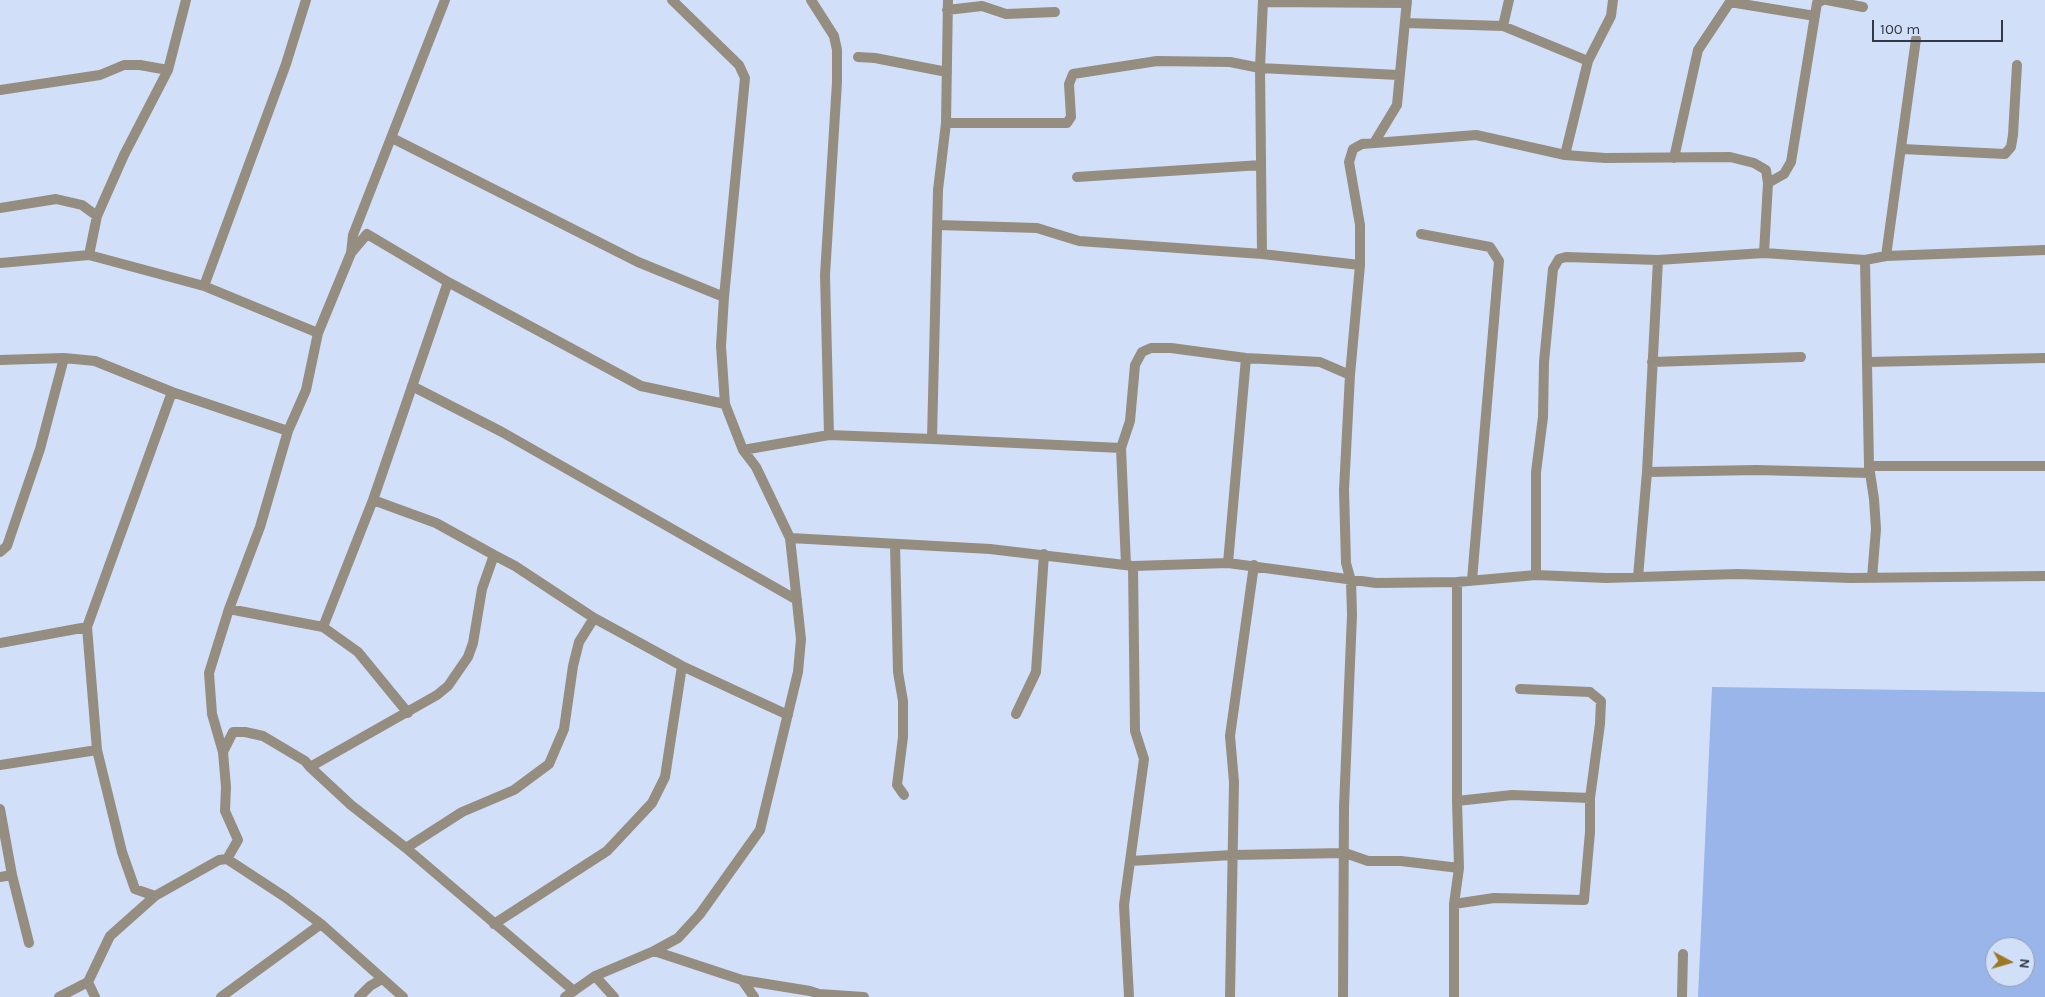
<!DOCTYPE html>
<html>
<head>
<meta charset="utf-8">
<style>
	body { margin:0 }
	#map { position:relative; width:2045px; height:997px; overflow:hidden; background:#d1dff9; font-family:Karla,sans-serif }
	canvas { display:block }
	.north { position:absolute; left:1985px; top:937px; width:50px; height:50px; box-sizing:border-box; background:#d1dff9; border:1px solid #929db2; border-radius:50%; rotate:96deg; font-size:14px; font-weight:700; line-height:20px; text-align:center; color:#333a47 }
	.north::after { content:''; display:block; margin:auto; width:18px; height:22px; background:#9c7823; clip-path:polygon(50% 0,100% 100%,50% 72%,0 100%) }
	.scale { position:absolute; left:1872px; top:20px; width:131px; height:22px; box-sizing:border-box; border:2px solid #333a47; border-top:0; padding-left:6px; font-size:15px; line-height:18px; white-space:nowrap; color:#333a47; -webkit-text-stroke:4px #d1dff9; paint-order:stroke }
</style>
</head>
<body>
<div id="map">
<canvas width="2045" height="997"></canvas>
<div class="north">N</div>
<div class="scale">100 m</div>
</div>
<script>
const ctx = document.querySelector('canvas').getContext('2d');
ctx.lineJoin = 'round';
function fill(path, color) { ctx.fillStyle = color; ctx.fill(path, 'evenodd'); }
const shape = rows => new Path2D(rows.map(r => 'M' + r).join(''));
function stroke(path, color, width, dash) { ctx.strokeStyle = color; ctx.lineWidth = width; ctx.lineCap = dash ? 'butt' : 'round'; ctx.setLineDash(dash || []); ctx.stroke(path); }
fill(shape([
	[1712,687,2045,692,2045,997,1698,997],
	[1995,947,2025,947,2025,977,1995,977]
]), '#99b5ea');
stroke(shape([
	[811,0,834,36,837,50,837,82,825,275,829,435],
	[1827,0,1863,7],
	[1263,2,1407,3],
	[947,10,982,6,1006,14,1055,12],
	[1406,23,1503,26,1588,61],
	[1503,26,1509,0],
	[858,57,875,58,947,72],
	[0,90,100,75,124,65,140,65,168,70],
	[946,123,1067,123,1071,117,1069,84,1073,74,1157,61,1230,62,1260,68,1398,75],
	[392,138,638,262,724,297],
	[1374,143,1397,105,1407,0],
	[1902,149,2005,154,2011,147,2013,135,2017,65],
	[1565,155,1588,61,1611,16,1613,0],
	[1674,158,1698,50,1730,2,1815,16],
	[1077,177,1261,165],
	[1768,183,1784,174,1791,162,1817,3,1823,0],
	[0,208,56,199,82,205,97,216],
	[938,225,1037,228,1079,241,1262,254,1360,265],
	[1421,234,1490,247,1499,261,1472,580],
	[351,253,367,234,448,282,641,386,725,404],
	[1262,254,1260,68,1263,0],
	[89,255,97,216,124,155,168,70,186,0],
	[1886,256,1916,39],
	[1865,260,1869,466,1874,499,1876,529,1872,578],
	[0,263,89,255,204,286,318,333],
	[204,286,286,64,306,0],
	[0,360,64,358,95,361,172,392,288,431],
	[1652,362,1801,357],
	[1867,362,2045,358],
	[412,386,502,432,797,600],
	[932,439,1121,448,1130,421,1135,365,1142,352,1151,348,1171,348,1246,358,1320,362,1350,375],
	[1121,448,1126,565],
	[743,450,829,435,932,439,938,190,946,123,948,0],
	[1869,466,2045,466],
	[1647,472,1757,470,1870,473],
	[373,500,436,523,494,555],
	[790,538,990,549,1133,566,1228,563,1376,583,1457,582,1536,575,1606,578,1738,574,1851,578,2045,576],
	[895,545,898,672,903,701,903,737,897,785,904,795],
	[0,552,7,546,40,449,64,358],
	[1228,563,1246,358],
	[1536,575,1536,472,1543,417,1544,362,1553,269,1559,259,1566,257,1658,260],
	[1638,577,1647,472,1658,260,1764,253,1865,260,1886,256,2045,250],
	[229,609,323,627,358,652,408,713],
	[323,627,373,500,448,282],
	[0,643,87,627],
	[1016,714,1036,672,1044,554],
	[223,752,233,732,245,732,263,736,305,761,310,767,437,695,448,686,468,657,473,643,482,589,494,555,515,566,594,618,682,666,788,715],
	[0,765,97,750],
	[310,767,351,805,406,848,574,991],
	[1457,801,1512,795,1590,798],
	[0,809,12,875,29,943],
	[406,848,462,812,514,790,549,764,564,729,573,666,579,642,594,618],
	[1130,861,1232,855,1345,853,1368,861,1401,861,1459,868],
	[0,877,12,875],
	[155,896,135,889,122,852,97,750,87,627,172,392],
	[1454,904,1494,898,1584,900,1590,832,1590,798,1600,724,1601,701,1590,692,1520,689],
	[494,924,607,851,652,803,665,777,682,666],
	[654,951,742,980,810,991,819,994,864,997],
	[595,976,614,997],
	[742,980,754,997],
	[88,982,95,997],
	[59,997,88,982,110,936,155,896,219,860,227,859],
	[221,997,321,924],
	[359,997,370,986,382,979],
	[403,997,321,924,285,897,227,859,238,840,225,811,226,787,223,752,212,714,209,673,229,609,260,527,288,431,306,390,318,333,351,253,353,235,445,0],
	[565,997,595,976,654,951,678,938,700,914,760,830,798,672,801,639,790,538,756,467,743,450,725,404,721,346,724,297,745,78,739,65,672,0],
	[1129,997,1124,905,1144,759,1135,731,1133,566],
	[1230,997,1234,782,1230,736,1254,565],
	[1343,997,1344,807,1352,615,1351,581,1346,563,1344,490,1350,375,1360,265,1360,225,1349,162,1353,149,1362,144,1476,135,1565,155,1605,158,1730,157,1754,163,1766,170,1768,183,1764,253],
	[1454,997,1454,904,1459,868,1457,801,1457,582],
	[1682,997,1683,954]
]), '#958e80', 10);
</script>
</body>
</html>
